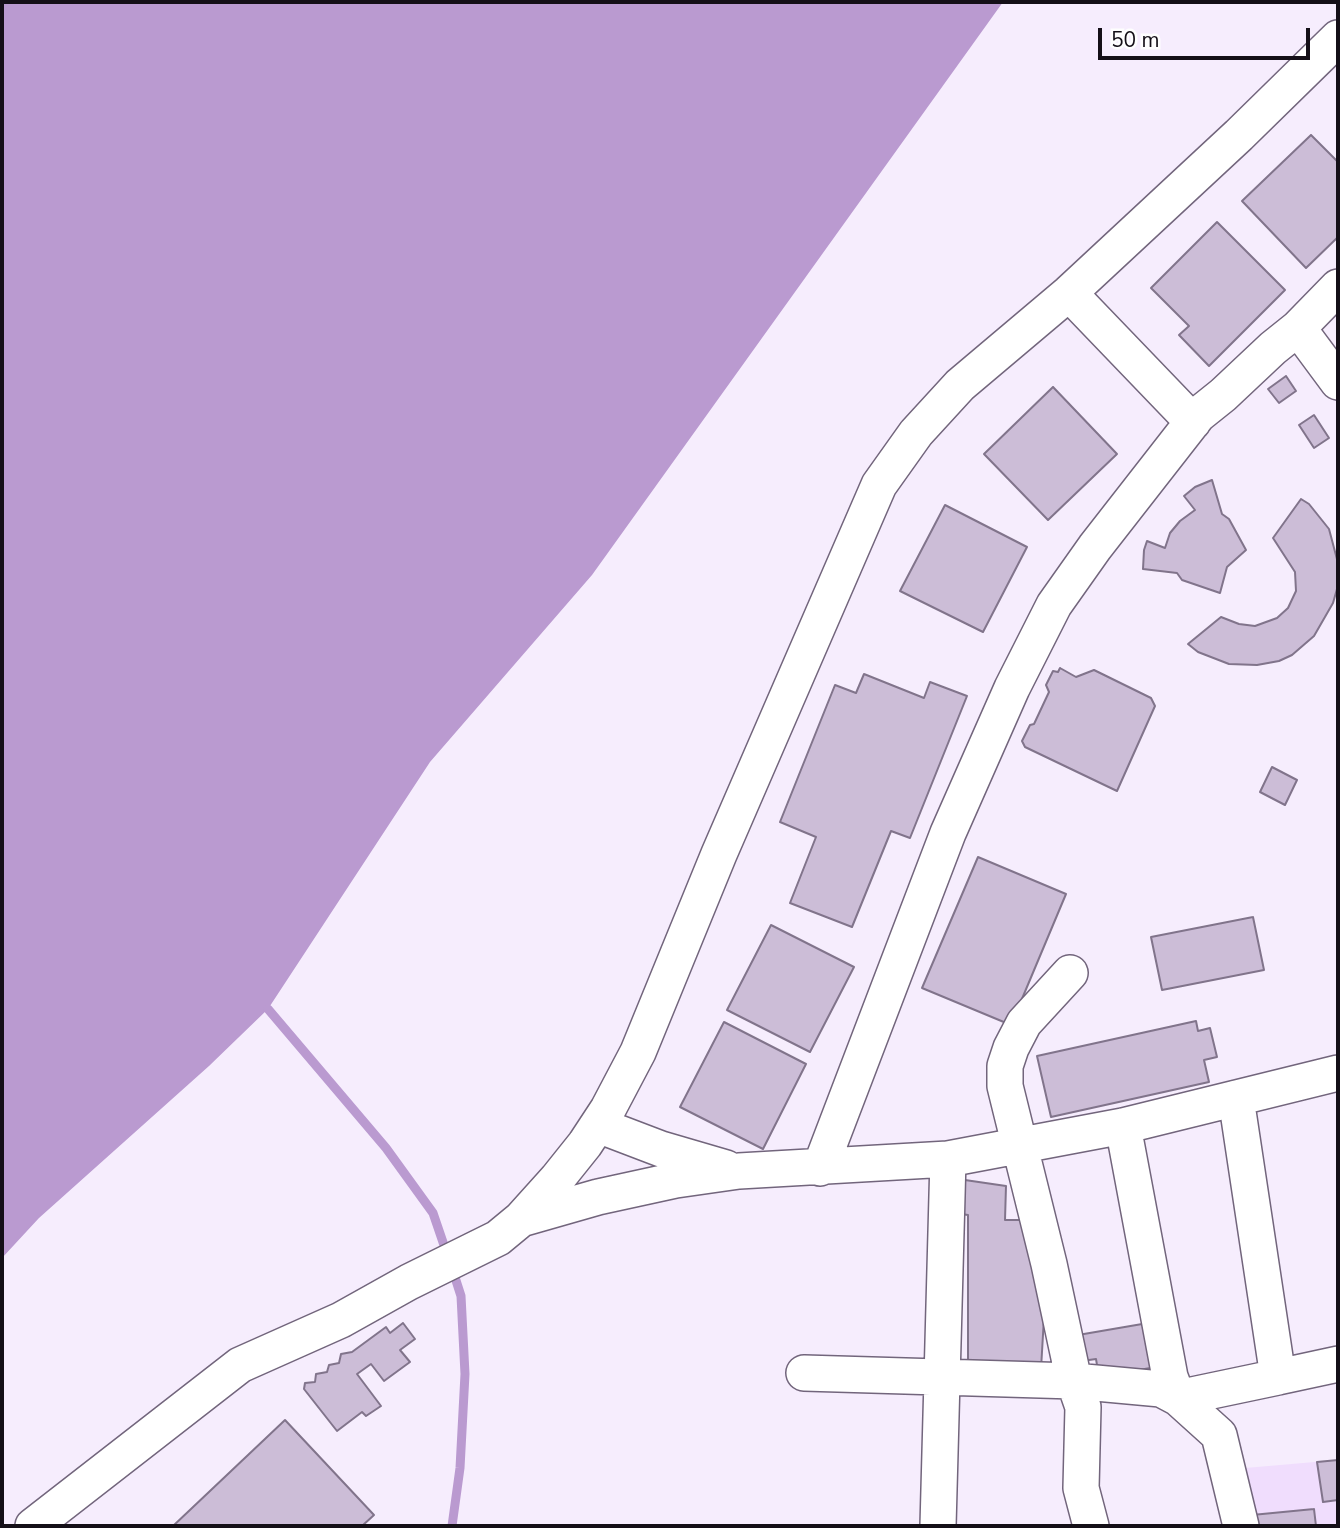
<!DOCTYPE html>
<html>
<head>
<meta charset="utf-8">
<style>
	body { margin:0 }
	#map { position:relative; width:1340px; height:1528px; overflow:hidden; background:#f6edfd; font-family:"Nunito Sans",sans-serif }
	canvas { display:block }
	.frame { position:absolute; inset:0; border:4px solid #140f17; pointer-events:none }
	.scale { position:absolute; left:1098px; top:28px; width:212px; height:32px; box-sizing:border-box; border:4px solid #140f17; border-top:0; padding-left:9px; font-size:21px; line-height:24px; white-space:nowrap; color:#140f17; -webkit-text-stroke:5px #fefefe; paint-order:stroke }
</style>
</head>
<body>
<div id="map">
<canvas width="1340" height="1528"></canvas>
<div class="frame"></div>
<div class="scale">50 m</div>
</div>
<script>
const ctx = document.querySelector('canvas').getContext('2d');
ctx.lineJoin = 'round';
function fill(path, color) { ctx.fillStyle = color; ctx.fill(path, 'evenodd'); }
const shape = rows => new Path2D(rows.map(r => 'M' + r).join(''));
function stroke(path, color, width, dash) { ctx.strokeStyle = color; ctx.lineWidth = width; ctx.lineCap = dash ? 'butt' : 'round'; ctx.setLineDash(dash || []); ctx.stroke(path); }
fill(shape([
	[1338,1460,1338,1526,1253,1526,1245,1468]
]), '#f0ddfd');
fill(shape([
	[2,2,1003,2,592,575,430,762,268,1009,209,1066,39,1218,2,1258]
]), '#ba9ad0');
stroke(shape([
	[268,1009,386,1148,433,1213,447,1254],
	[452,1268,461,1296,465,1374,460,1468,452,1526]
]), '#ba9ad0', 9);
const building = shape([
	[1311,135,1338,162,1338,237,1306,268,1242,201,1311,135],
	[1217,222,1285,290,1209,366,1179,335,1189,326,1151,288,1217,222],
	[1286,376,1296,391,1279,403,1268,389,1286,376],
	[1053,387,1117,454,1048,520,984,454,1053,387],
	[1314,415,1329,438,1314,448,1299,425,1314,415],
	[1212,480,1222,514,1229,519,1246,550,1227,567,1220,593,1182,580,1177,573,1143,569,1144,550,1147,541,1165,548,1170,533,1180,521,1195,510,1184,496,1195,487,1212,480],
	[1301,499,1309,504,1329,529,1338,563,1337,589,1333,603,1314,636,1292,655,1279,661,1257,665,1229,664,1198,652,1188,644,1221,617,1239,624,1255,626,1277,618,1288,608,1296,591,1295,572,1273,538,1301,499],
	[945,505,1027,547,983,632,900,591,945,505],
	[1060,668,1076,677,1094,670,1151,698,1155,706,1117,791,1025,747,1022,741,1030,725,1034,724,1049,692,1046,685,1053,671,1058,672,1060,668],
	[864,674,924,698,930,682,967,696,910,838,891,831,852,927,790,903,816,837,780,822,835,685,856,693,864,674],
	[1272,767,1297,780,1285,805,1260,792,1272,767],
	[978,857,1066,894,1011,1025,922,988,978,857],
	[1253,917,1264,970,1162,990,1151,937,1253,917],
	[771,925,854,967,810,1052,727,1010,771,925],
	[1196,1021,1198,1031,1210,1028,1217,1057,1204,1060,1209,1082,1051,1117,1037,1056,1196,1021],
	[724,1022,806,1064,763,1149,680,1107,724,1022],
	[965,1180,1006,1186,1005,1220,1024,1220,1045,1300,1041,1369,968,1368,968,1215,961,1214,965,1180],
	[403,1323,415,1339,400,1350,410,1362,384,1381,371,1364,357,1374,381,1406,366,1416,362,1412,337,1431,304,1389,305,1383,315,1382,316,1374,327,1372,329,1365,339,1363,341,1354,352,1352,386,1327,390,1333,403,1323],
	[1148,1323,1156,1367,1099,1377,1096,1359,1082,1361,1078,1335,1148,1323],
	[285,1420,374,1515,362,1526,173,1526,285,1420],
	[1338,1460,1338,1500,1323,1502,1317,1462,1338,1460],
	[1314,1509,1316,1526,1253,1526,1252,1515,1314,1509]
]);
fill(building, '#ccbdd7');
stroke(building, '#81748b', 2);
const minor = shape([
	[1069,293,1193,422],
	[1298,328,1338,382],
	[1070,973,1024,1023,1011,1048,1005,1066,1005,1086,1049,1264,1074,1381,1083,1407,1081,1488,1091,1526],
	[598,1125,661,1149,726,1168],
	[1123,1126,1170,1377,1178,1398,1219,1435,1241,1526],
	[820,1168,948,833,1012,688,1054,605,1095,547,1198,415,1223,395,1273,348,1298,328,1338,287],
	[521,1219,598,1197,676,1180,739,1171,948,1159,1123,1126,1338,1073],
	[804,1373,1074,1381,1161,1389,1178,1398,1278,1377,1236,1098],
	[1278,1377,1338,1364],
	[33,1526,240,1365,341,1320,409,1282,498,1238,521,1219,557,1179,585,1144,608,1109,638,1052,719,854,879,485,916,433,960,385,1069,293,1239,135,1338,38],
	[938,1526,948,1159]
]);
stroke(minor, '#72657c', 38);
stroke(minor, '#fff', 35);
</script>
</body>
</html>
